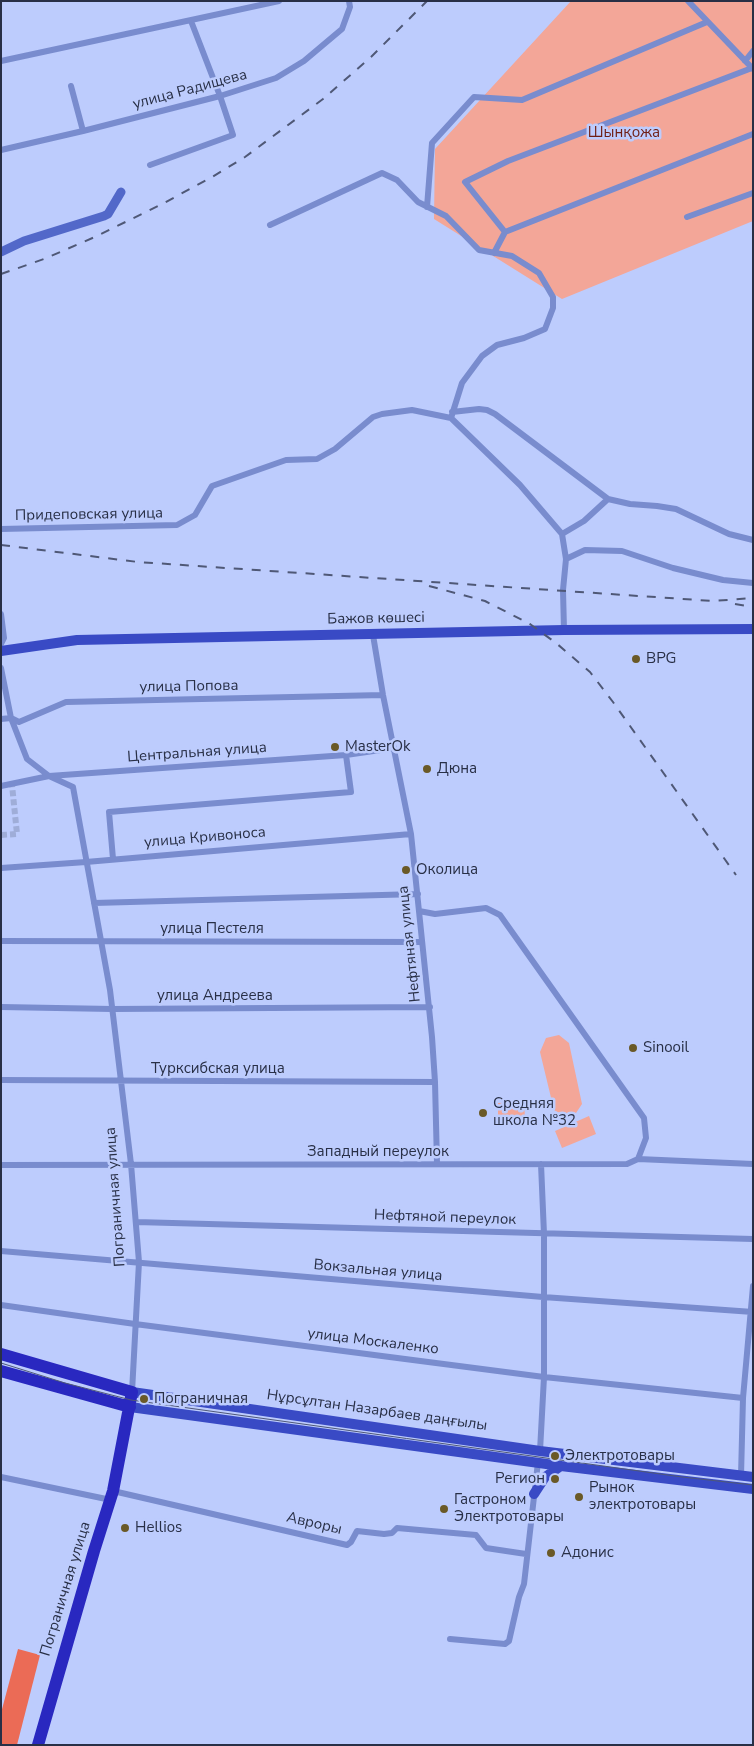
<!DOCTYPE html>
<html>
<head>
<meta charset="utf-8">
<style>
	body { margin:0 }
	#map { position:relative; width:754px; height:1746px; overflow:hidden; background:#bdccfd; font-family:"Nunito Sans",sans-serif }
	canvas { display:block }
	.frame { position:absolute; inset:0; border:2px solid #282f46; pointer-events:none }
</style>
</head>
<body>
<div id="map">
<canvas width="754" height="1746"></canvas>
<div class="frame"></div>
</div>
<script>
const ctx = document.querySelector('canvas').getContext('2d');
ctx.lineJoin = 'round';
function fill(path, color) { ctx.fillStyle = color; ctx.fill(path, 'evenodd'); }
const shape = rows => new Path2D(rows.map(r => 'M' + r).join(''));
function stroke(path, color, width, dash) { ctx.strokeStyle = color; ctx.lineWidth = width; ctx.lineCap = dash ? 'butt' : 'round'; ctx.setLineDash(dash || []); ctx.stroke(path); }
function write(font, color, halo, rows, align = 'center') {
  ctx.font = font + ' "Nunito Sans",sans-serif'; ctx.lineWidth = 5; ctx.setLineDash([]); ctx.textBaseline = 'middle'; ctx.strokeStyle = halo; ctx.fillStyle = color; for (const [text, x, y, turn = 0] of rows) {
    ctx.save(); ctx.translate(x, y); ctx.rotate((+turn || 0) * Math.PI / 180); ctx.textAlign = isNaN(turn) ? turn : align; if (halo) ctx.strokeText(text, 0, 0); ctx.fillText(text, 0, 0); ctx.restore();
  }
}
fill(shape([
	[571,1,753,1,753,221,562,299,434,219,435,149],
	[559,1035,569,1043,582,1104,576,1113,563,1115,554,1110,540,1052,546,1038],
	[524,1102,525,1118,498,1118,498,1103],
	[589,1116,596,1134,562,1148,555,1131]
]), '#f3a698');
fill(shape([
	[18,1649,40,1655,17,1745,1,1745,1,1713]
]), '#eb6b56');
stroke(shape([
	[1,835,17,834,12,785]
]), '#9fadd8', 6, [6, 3]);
stroke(shape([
	[688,1,753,69],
	[1,61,279,1],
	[745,61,753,51],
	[71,86,83,131],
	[1,150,83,131,220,96,276,78,304,61,342,29,350,7,349,1],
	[150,165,233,135,220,96,191,21],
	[427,207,432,143,474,97,522,100,707,22],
	[687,217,753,193],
	[270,225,382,173,397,180,418,202,446,216,479,250,512,256,539,273,553,297,553,308,545,329,524,338,497,345,482,356,462,383,451,418],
	[505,232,753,134],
	[494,253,505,232,465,182,508,161,752,68],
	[452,412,479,409,487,410,495,414,608,499,630,504,657,506,676,509,729,534,753,540],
	[1,529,177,525,195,515,212,486,286,460,317,459,335,449,373,417,382,414,412,410,451,418,520,485,562,534,566,559,563,590,564,630],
	[562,534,584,521,608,499],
	[566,559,585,550,622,551,673,568,723,580,753,583],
	[1,614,4,638,1,644],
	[373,635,383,695,411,834,432,1037,435,1082,437,1164],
	[1,668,11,718,27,759,49,776,73,787,110,990,131,1164,139,1262,132,1392],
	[1,719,11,718,19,722,66,702,383,695],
	[1,786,49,776,346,755,394,748],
	[113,859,109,812,351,792,346,755],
	[1,868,86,862,411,834],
	[94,903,418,894],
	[419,911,435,914,486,908,500,915,644,1118,646,1138,638,1159],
	[1,941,422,942],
	[1,1007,112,1009,430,1007],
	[1,1080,435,1082],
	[1,1165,627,1164,638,1159,753,1164],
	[136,1222,753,1239],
	[1,1251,543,1297,753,1312],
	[1,1305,135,1324,544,1377,743,1398],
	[540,1451,544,1377,544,1234,541,1164],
	[741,1476,743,1398,753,1286],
	[1,1477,111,1500],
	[113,1491,347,1545,351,1542,357,1531,384,1534,392,1533,397,1528,476,1535,486,1548,526,1554],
	[450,1639,505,1644,509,1641,519,1597,524,1584,538,1462]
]), '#798cce', 6);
stroke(shape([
	[1,252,24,241,104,216,108,214,121,192]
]), '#5268c9', 9);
stroke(shape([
	[1,651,77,640,564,630,753,629],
	[132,1392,540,1451,753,1477],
	[130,1407,561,1466,753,1489],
	[534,1494,545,1477,561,1466]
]), '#394ac5', 10);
stroke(shape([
	[1,1354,132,1392,113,1491,94,1551,38,1745],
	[1,1371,130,1407]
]), '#2928c0', 12);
stroke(shape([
	[1,1363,65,1383,131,1400,682,1477,753,1485]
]), '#4f5876', 1);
stroke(shape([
	[1,274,44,259,97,236,164,203,212,177,245,157,323,99,371,57,427,1],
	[1,545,138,562,713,601,753,598],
	[429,586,485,601,530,624,556,643,590,672,613,702,736,875],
	[735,604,753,607]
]), '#4f5876', 2, [9, 9]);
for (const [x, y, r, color] of [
	[636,659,5,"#6a5927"],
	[335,747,5,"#6a5927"],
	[427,769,5,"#6a5927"],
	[406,870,5,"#6a5927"],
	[633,1048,5,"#6a5927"],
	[483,1113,5,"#6a5927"],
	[144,1399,5,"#6a5927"],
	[555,1456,5,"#6a5927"],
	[555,1479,5,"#6a5927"],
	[579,1497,5,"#6a5927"],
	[444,1509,5,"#6a5927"],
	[125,1528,5,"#6a5927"],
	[551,1553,5,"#6a5927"]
]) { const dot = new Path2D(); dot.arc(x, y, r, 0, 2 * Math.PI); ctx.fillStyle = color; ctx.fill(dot); stroke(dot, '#bdccfd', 2); }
write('15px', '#282f46', '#bdccfd', [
	["улица Радищева",190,90,-15],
	["Придеповская улица",89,515,-1],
	["Бажов көшесі",376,619,-1],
	["улица Попова",189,687,-1],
	["Центральная улица",197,753,-4],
	["улица Кривоноса",205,838,-5],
	["улица Пестеля",212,929],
	["Нефтяная улица",410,944,-96],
	["улица Андреева",215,996],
	["Турксибская улица",218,1069],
	["Западный переулок",378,1152],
	["Пограничная улица",116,1197,-94],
	["Нефтяной переулок",445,1218,2],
	["Вокзальная улица",378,1271,5],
	["улица Москаленко",373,1342,7],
	["Нұрсұлтан Назарбаев даңғылы",377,1411,8],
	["Авроры",314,1524,13],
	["Пограничная улица",66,1589,-73]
]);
write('15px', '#701f14', '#bdccfd', [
	["Шынқожа",624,133]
]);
write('15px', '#282f46', '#bdccfd', [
	["BPG",646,659],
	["MasterOk",345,747],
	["Дюна",437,769],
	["Околица",416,870],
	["Sinooil",643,1048],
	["Средняя",493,1104],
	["школа №32",493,1121],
	["Пограничная",154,1399],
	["Электротовары",565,1456],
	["Регион",545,1479,"right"],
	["Рынок",589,1488],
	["электротовары",589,1505],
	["Гастроном",454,1500],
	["Электротовары",454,1517],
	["Hellios",135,1528],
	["Адонис",561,1553]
], 'left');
</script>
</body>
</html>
